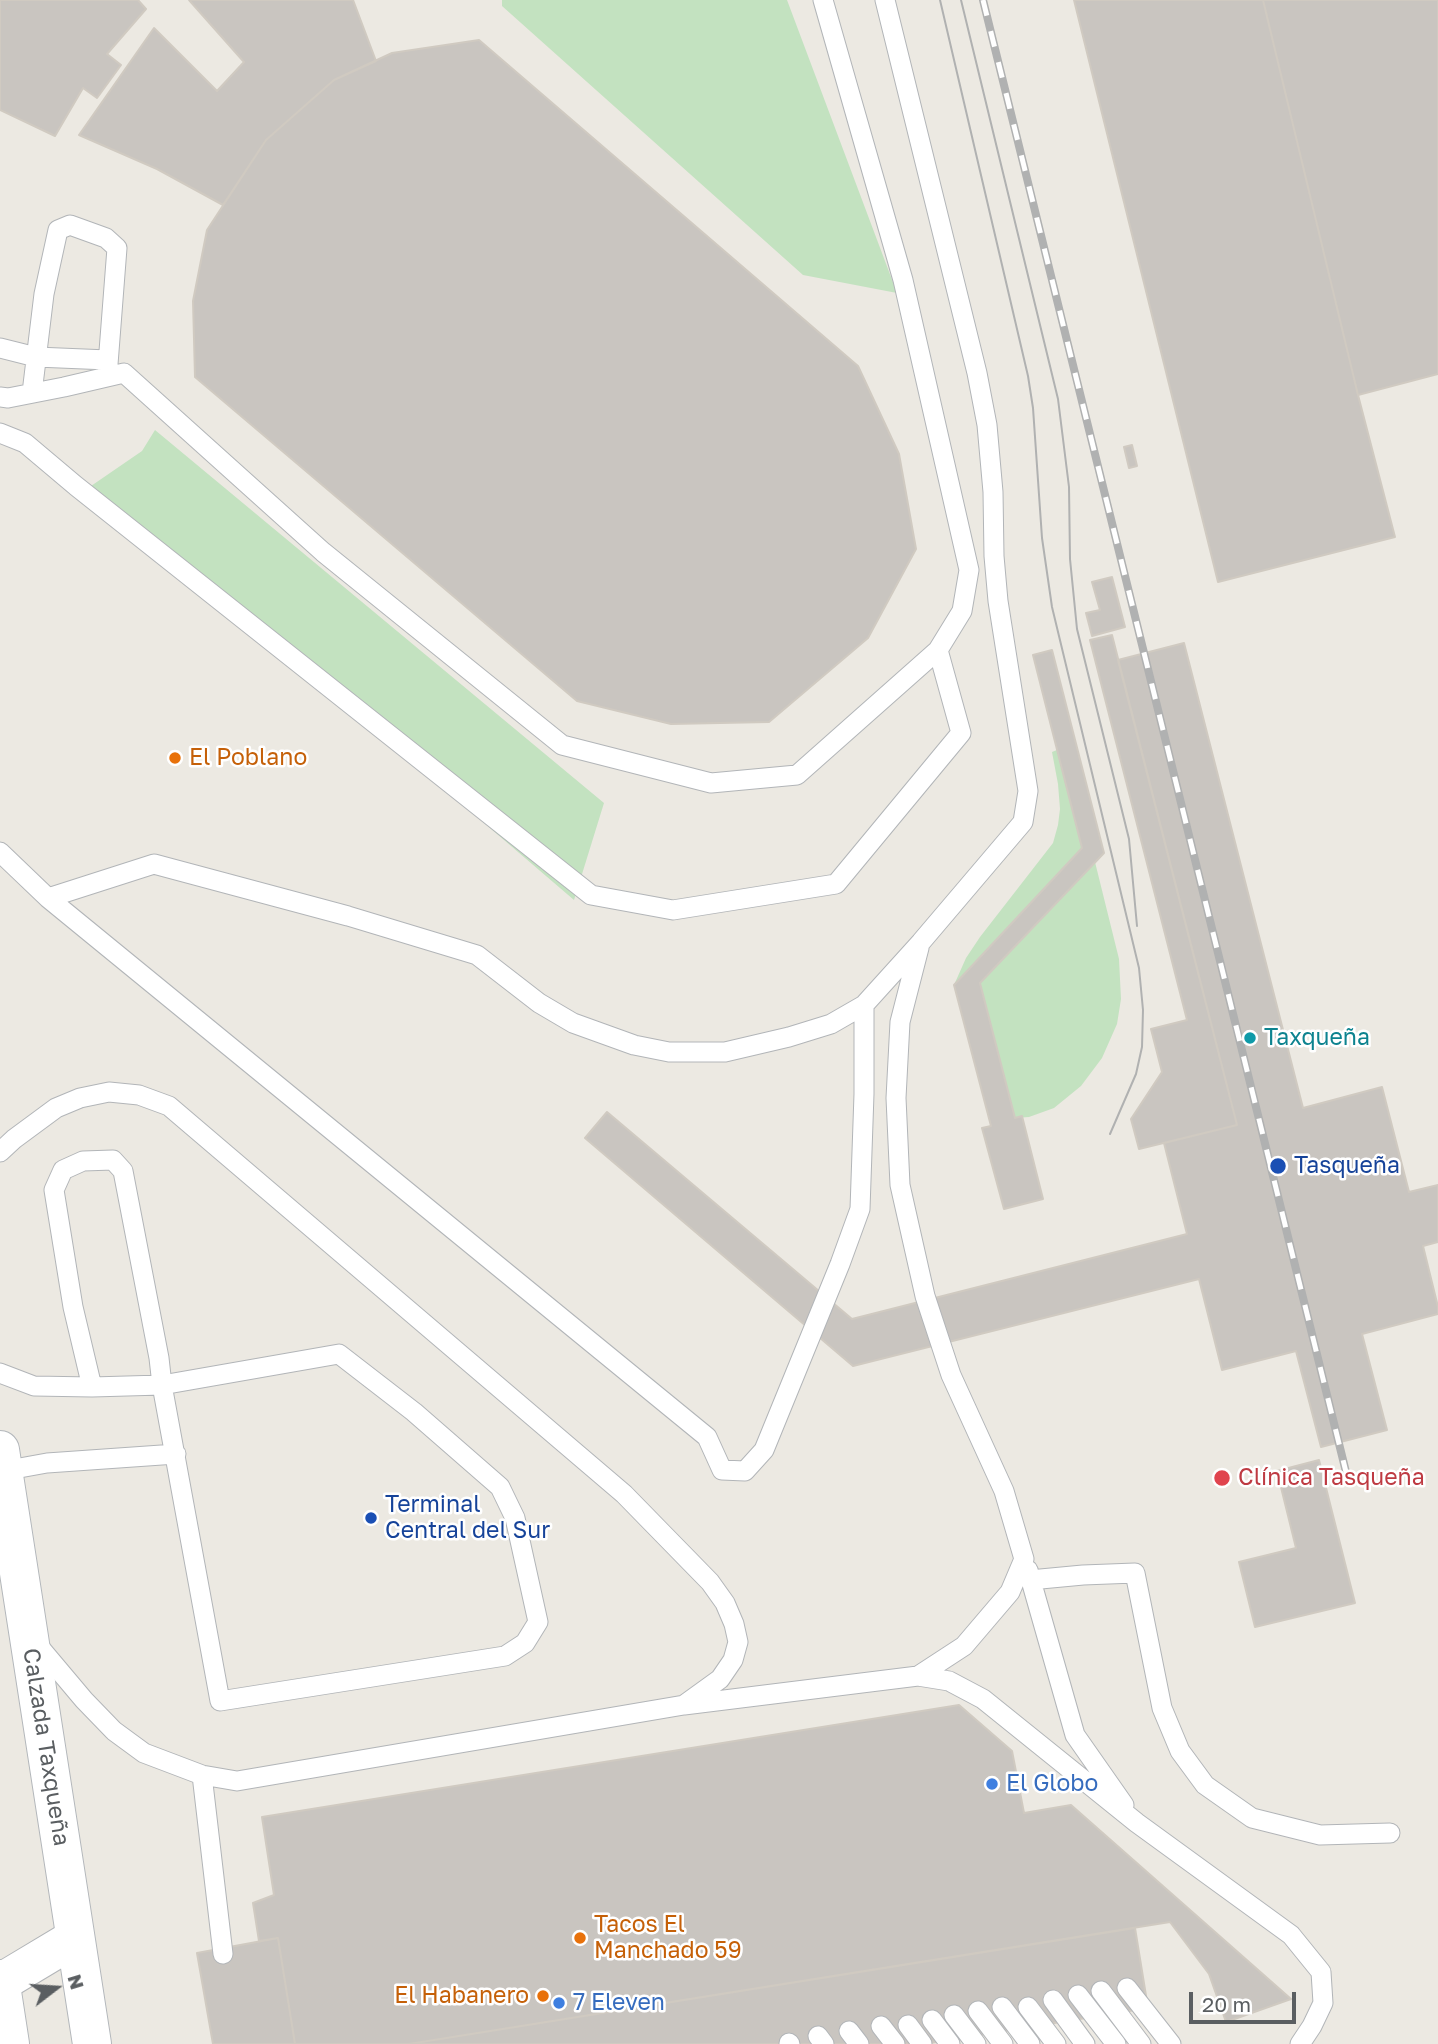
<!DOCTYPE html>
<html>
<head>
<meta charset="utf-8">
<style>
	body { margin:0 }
	#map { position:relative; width:1438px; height:2044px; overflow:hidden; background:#ece9e2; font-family:"Golos Text",sans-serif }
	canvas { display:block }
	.north { position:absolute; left:21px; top:1953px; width:70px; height:70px; -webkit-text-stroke:5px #fff; paint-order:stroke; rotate:73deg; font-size:19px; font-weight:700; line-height:28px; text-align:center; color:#5a5e61 }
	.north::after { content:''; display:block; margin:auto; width:24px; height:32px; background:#5a5e61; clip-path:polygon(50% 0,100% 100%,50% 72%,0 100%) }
	.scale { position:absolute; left:1189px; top:1992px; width:107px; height:32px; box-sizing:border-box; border:4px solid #5a5e61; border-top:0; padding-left:9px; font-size:21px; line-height:24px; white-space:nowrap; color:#5a5e61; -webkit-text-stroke:5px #fff; paint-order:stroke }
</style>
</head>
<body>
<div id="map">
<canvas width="1438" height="2044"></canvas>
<div class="north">N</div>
<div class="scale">20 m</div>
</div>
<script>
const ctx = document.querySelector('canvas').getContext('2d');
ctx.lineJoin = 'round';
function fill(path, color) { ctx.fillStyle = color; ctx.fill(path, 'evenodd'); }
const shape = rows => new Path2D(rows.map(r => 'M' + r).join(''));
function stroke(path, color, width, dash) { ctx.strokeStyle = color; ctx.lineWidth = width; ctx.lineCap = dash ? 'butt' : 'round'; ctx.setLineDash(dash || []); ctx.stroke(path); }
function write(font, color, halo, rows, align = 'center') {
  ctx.font = font + ' "Golos Text",sans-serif'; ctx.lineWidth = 5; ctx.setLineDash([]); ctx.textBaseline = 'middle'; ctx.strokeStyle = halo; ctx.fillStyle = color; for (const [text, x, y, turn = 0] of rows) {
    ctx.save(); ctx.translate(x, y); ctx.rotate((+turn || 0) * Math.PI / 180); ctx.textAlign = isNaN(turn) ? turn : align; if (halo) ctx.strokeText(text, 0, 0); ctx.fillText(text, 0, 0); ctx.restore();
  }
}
fill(shape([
	[502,0,787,0,897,293,803,275,502,6],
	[155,430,604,803,574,900,91,486,142,451],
	[1057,750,1082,848,954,985,966,958,980,937,1053,843,1058,825,1060,809,1058,784,1052,752],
	[1095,862,1119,959,1121,999,1117,1024,1102,1058,1081,1086,1054,1108,1029,1117,1015,1118,980,983]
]), '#c3e2c0');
const building = shape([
	[0,0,138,0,146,9,107,54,121,65,97,98,83,88,55,136,0,110,0,0],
	[189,0,353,0,376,61,334,80,266,140,223,205,157,169,79,135,154,28,217,91,244,62,189,0],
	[1074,0,1263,0,1358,395,1395,537,1218,582,1074,0],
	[1263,0,1438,0,1438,374,1358,395,1263,0],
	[479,40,858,366,899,454,916,549,868,638,769,722,671,724,577,701,195,377,193,301,207,230,266,140,334,80,392,53,479,40],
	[1132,445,1137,466,1129,468,1124,447,1132,445],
	[1112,577,1125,627,1092,636,1086,613,1100,610,1092,582,1112,577],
	[1112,635,1237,1125,1139,1149,1131,1119,1162,1072,1151,1029,1187,1020,1090,640,1112,635],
	[1184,643,1303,1108,1382,1087,1409,1192,1438,1185,1438,1242,1423,1246,1438,1307,1438,1314,1362,1334,1387,1430,1321,1447,1296,1351,1222,1370,1199,1279,853,1366,585,1138,607,1112,852,1319,1187,1234,1164,1143,1237,1125,1118,660,1184,643],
	[1052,650,1104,853,980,983,1015,1118,1022,1116,1043,1199,1004,1209,982,1128,991,1126,954,985,1082,848,1033,655,1052,650],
	[1319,1460,1355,1603,1255,1627,1239,1562,1296,1548,1277,1471,1319,1460],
	[959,1705,1012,1751,1024,1813,1071,1805,1291,1999,1226,2022,1209,1974,1170,1922,409,2044,295,2044,278,1938,259,1941,253,1903,274,1895,262,1817,959,1705],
	[1135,1928,1148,2008,924,2044,409,2044,1135,1928],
	[278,1938,295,2044,213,2044,197,1953,278,1938]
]);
fill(building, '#c9c5c0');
stroke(building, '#d0cac1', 2);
const service = shape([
	[0,348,36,357,108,360],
	[32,393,44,294,58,230,70,225,106,238,117,248,107,377],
	[0,397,8,398,64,387,124,373,323,552,562,745,711,783,797,775,938,650,962,611,969,570,903,280,823,0],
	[0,433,25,443,76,486,591,895,673,910,836,884,961,733,938,650],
	[0,852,48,898,707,1437,722,1470,745,1471,764,1450,840,1264,860,1209,864,1094,864,1005],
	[48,898,154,864,348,916,477,955,539,1003,573,1023,634,1045,669,1052,725,1052,789,1037,831,1024,864,1005,921,942,1023,822,1028,791,998,601,994,556,993,492,987,425,977,373,885,0],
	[0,1152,14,1139,56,1108,80,1098,109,1092,139,1095,169,1106,624,1494,710,1582,725,1603,734,1624,738,1642,733,1660,720,1679,684,1705],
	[0,1373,34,1386,92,1387,162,1385,339,1354,414,1412,500,1487,515,1518,538,1622,525,1643,505,1656,220,1701,162,1385,159,1358,123,1171,113,1160,83,1161,63,1170,54,1190,73,1307,92,1387],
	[3,1471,47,1463,176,1454],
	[1028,1570,1075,1735,1124,1805],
	[1030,1580,1083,1575,1135,1573,1162,1708,1180,1751,1205,1785,1252,1818,1320,1835,1390,1833],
	[36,1643,84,1700,114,1731,144,1753,202,1775,237,1781,684,1705,918,1676,949,1681,983,1699,1137,1823,1291,1935,1321,1972,1323,2003,1312,2026,1300,2044],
	[918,1676,964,1646,1010,1592,1024,1559,1004,1491,951,1375,925,1296,900,1185,896,1098,900,1022,919,948],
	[202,1775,223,1954],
	[1127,1988,1171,2044],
	[1101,1991,1141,2044],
	[1078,1995,1116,2044],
	[1053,2000,1085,2044],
	[1002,2007,1030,2044],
	[1028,2007,1056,2044],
	[978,2011,1003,2044],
	[954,2015,976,2044],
	[932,2020,950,2044],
	[908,2025,922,2044],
	[881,2026,895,2044],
	[849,2031,859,2044],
	[818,2036,824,2044],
	[789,2043,790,2044]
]);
const minor = shape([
	[0,1983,75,1938]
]);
const secondary = shape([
	[0,1450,92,2044],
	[0,1979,10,2044]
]);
stroke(service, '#b2b5b8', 21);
stroke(minor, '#b2b5b8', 40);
stroke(secondary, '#b3b7bb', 40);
stroke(service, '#fff', 19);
stroke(minor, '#fff', 38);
stroke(secondary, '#fff', 38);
stroke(shape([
	[940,0,1028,376,1033,408,1042,538,1052,607,1139,968,1143,1010,1142,1047,1136,1074,1110,1134],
	[961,0,1058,399,1069,487,1070,559,1077,629,1129,839,1137,926]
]), '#b0b1b1', 2);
const rail = shape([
	[983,0,1347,1476]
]);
stroke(rail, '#b0b1b1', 8);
stroke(rail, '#fff', 5, [16]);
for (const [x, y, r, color] of [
	[175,758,7,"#e8710a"],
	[1250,1038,7,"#0f9aa8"],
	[1278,1166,9,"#1a4fb4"],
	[1222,1478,9,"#e0444e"],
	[371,1518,7,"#1a4fb4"],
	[992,1784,7,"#3f7fe0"],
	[580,1938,7,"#e8710a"],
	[543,1996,7,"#e8710a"],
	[559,2003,7,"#3f7fe0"]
]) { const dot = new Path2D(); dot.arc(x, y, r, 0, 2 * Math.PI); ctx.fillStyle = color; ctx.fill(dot); stroke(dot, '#fff', 2.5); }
write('23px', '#c56008', '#fff', [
	["El Poblano",189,758],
	["Tacos El",594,1925],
	["Manchado 59",594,1951],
	["El Habanero",529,1996,"right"]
], 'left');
write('23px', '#0d838f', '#fff', [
	["Taxqueña",1264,1038]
], 'left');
write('23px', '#164399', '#fff', [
	["Tasqueña",1294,1166],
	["Terminal",385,1505],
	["Central del Sur",385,1531]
], 'left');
write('23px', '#be3a42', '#fff', [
	["Clínica Tasqueña",1238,1478]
], 'left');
write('23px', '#5a5e61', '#fff', [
	["Calzada Taxqueña",46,1747,81]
]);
write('23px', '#366cbe', '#fff', [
	["El Globo",1006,1784],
	["7 Eleven",573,2003]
], 'left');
</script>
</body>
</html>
